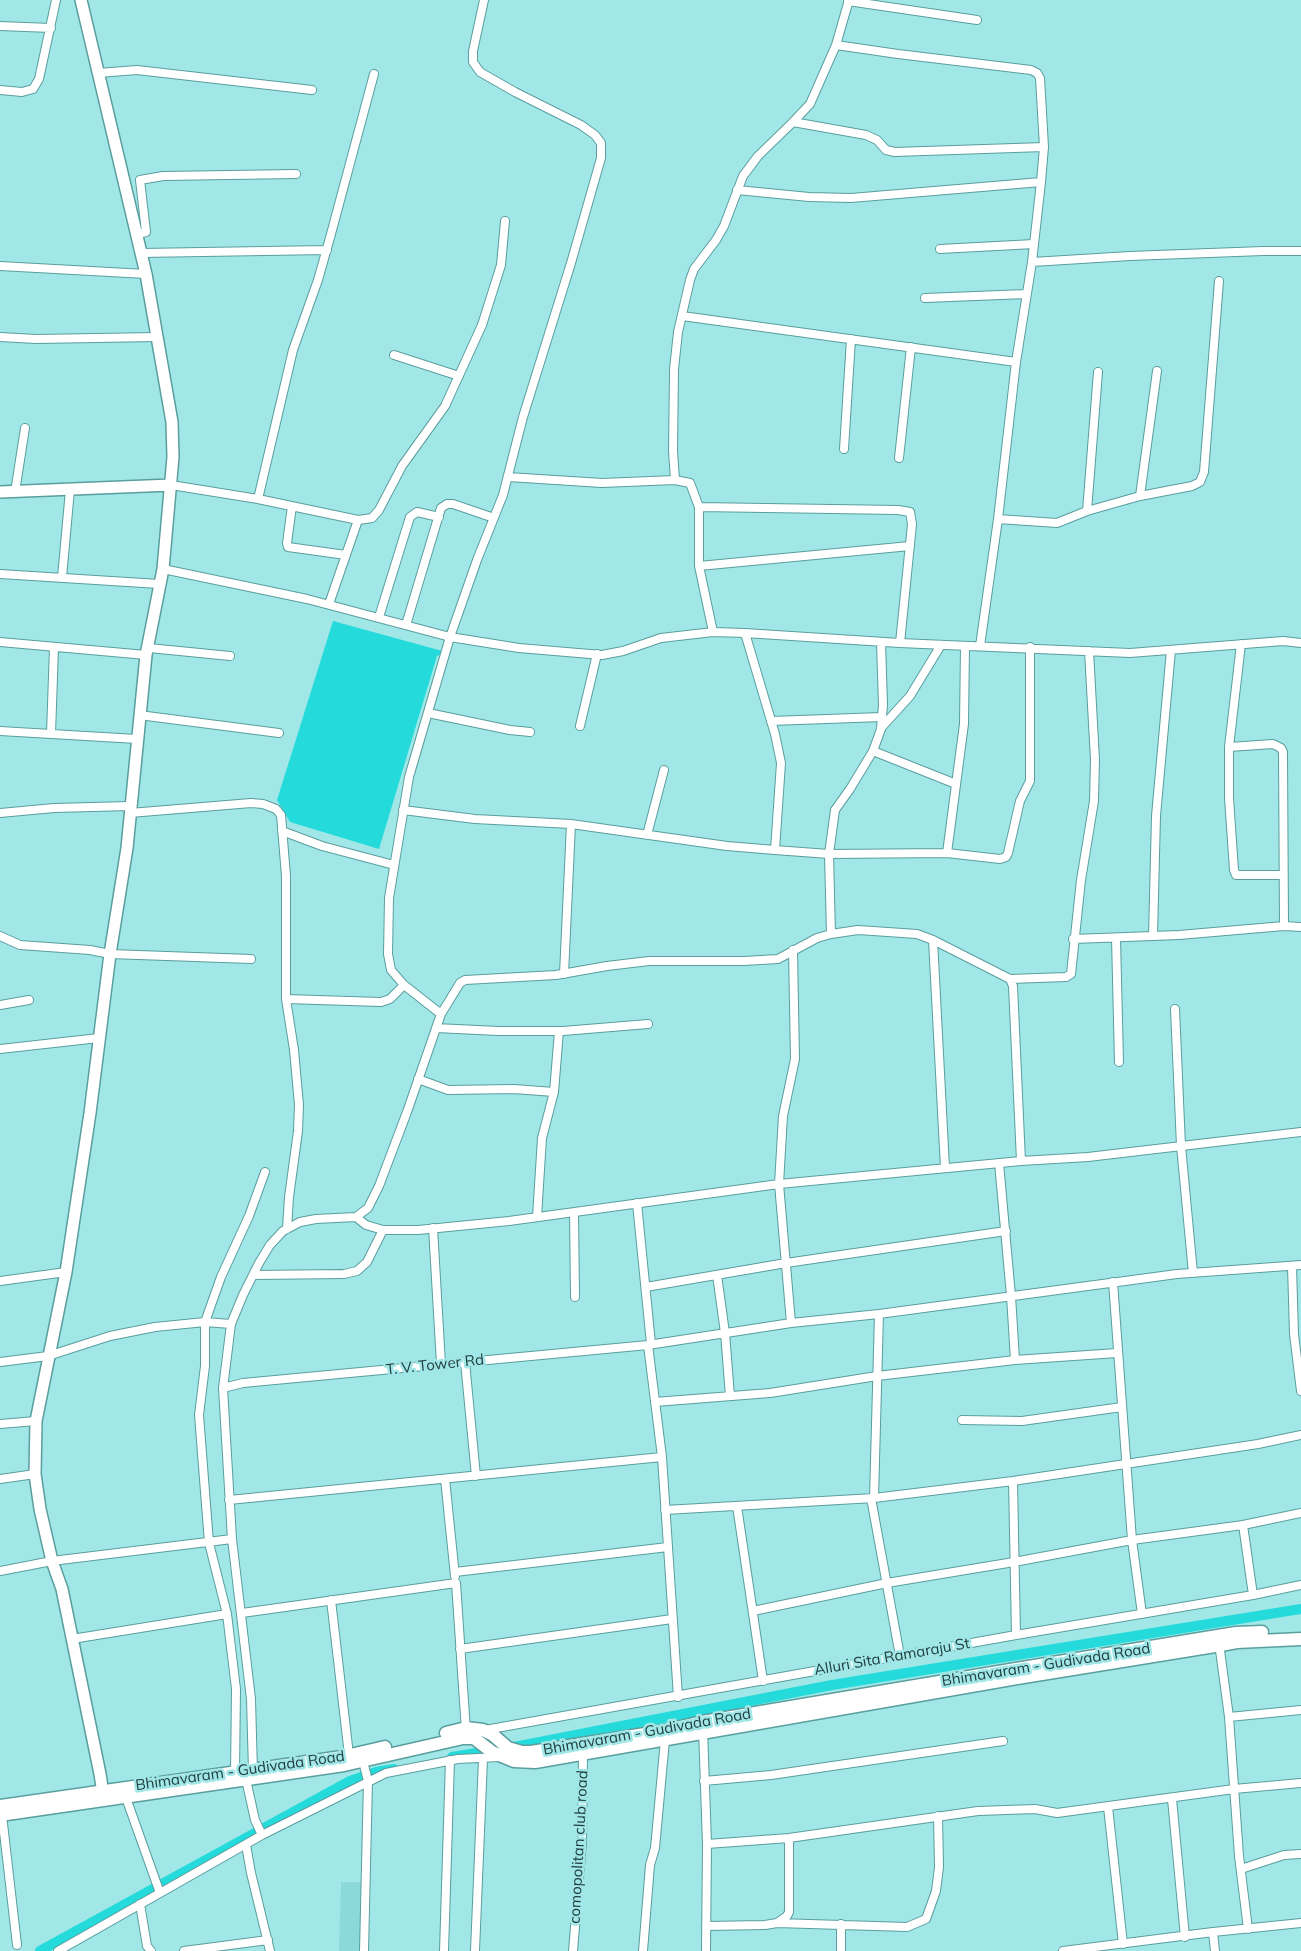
<!DOCTYPE html>
<html>
<head>
<meta charset="utf-8">
<style>
	body { margin:0 }
	canvas { display:block; background:#a1e7e7 }
</style>
</head>
<body>
<canvas width="1301" height="1951"></canvas>
<script>
const ctx = document.querySelector('canvas').getContext('2d');
ctx.lineJoin = 'round';
function fill(path, color) { ctx.fillStyle = color; ctx.fill(path, 'evenodd'); }
const shape = rows => new Path2D(rows.map(r => 'M' + r).join(''));
function stroke(path, color, width, dash) { ctx.strokeStyle = color; ctx.lineWidth = width; ctx.lineCap = dash ? 'butt' : 'round'; ctx.setLineDash(dash || []); ctx.stroke(path); }
function write(font, color, halo, rows, align = 'center') {
  ctx.font = font + ' Mulish,sans-serif'; ctx.lineWidth = 5; ctx.setLineDash([]); ctx.textBaseline = 'middle'; ctx.strokeStyle = halo; ctx.fillStyle = color; for (const [text, x, y, turn = 0] of rows) {
    ctx.save(); ctx.translate(x, y); ctx.rotate((+turn || 0) * Math.PI / 180); ctx.textAlign = isNaN(turn) ? turn : align; if (halo) ctx.strokeText(text, 0, 0); ctx.fillText(text, 0, 0); ctx.restore();
  }
}
fill(shape([
	[341,1882,364,1882,363,1951,339,1951]
]), '#8bd9d9');
fill(shape([
	[333,621,446,652,437,656,379,849,290,822,277,800]
]), '#24dadb');
stroke(shape([
	[509,1748,832,1685,1301,1609],
	[452,1757,495,1750],
	[40,1951,350,1781,376,1772,394,1769]
]), '#24dadb', 10);
const street = shape([
	[848,1,977,20],
	[0,26,51,28],
	[836,45,898,54,1031,70,1037,73,1040,78,1044,147,1041,182,1032,262,1016,362,998,519,980,646],
	[98,73,137,70,312,90],
	[0,90,22,92,33,89,39,79,56,0],
	[793,122,866,135,877,140,886,150,895,152,1044,147],
	[737,190,809,197,851,198,1041,182],
	[138,234,146,232,140,180,163,176,296,174],
	[940,249,1034,244],
	[141,253,327,250],
	[1032,262,1130,256,1263,251,1301,251],
	[0,266,146,274],
	[925,298,1026,294],
	[682,316,1016,362],
	[0,337,36,339,157,337],
	[394,355,459,376],
	[844,449,851,339],
	[899,458,911,347],
	[508,477,602,483,675,480,690,483,699,507,699,566,713,632],
	[675,480,673,451,674,369,678,332,690,280,694,269,716,240,724,226,743,176,758,156,793,122,810,104,836,45,849,0],
	[171,485,258,499,358,520,372,518,379,510,402,466,445,406,482,325,501,265,505,221],
	[15,492,25,428],
	[1140,496,1157,371],
	[258,499,293,350,318,280,331,234,374,74],
	[292,506,287,543,288,547,346,555],
	[699,507,898,510,910,512,912,524,900,643],
	[1087,511,1098,372],
	[998,519,1057,523,1087,511,1140,496,1192,486,1200,482,1204,472,1219,281],
	[699,566,910,546],
	[163,569,307,599,450,637,519,648,602,655,623,651,661,638,713,632,745,633,900,643,1130,653,1283,641,1301,643],
	[0,574,159,584],
	[62,577,70,490],
	[329,604,358,520],
	[379,617,410,517,417,512,439,517],
	[406,625,441,508,447,504,453,504,494,518],
	[745,633,775,734,781,763,775,850],
	[0,642,146,655],
	[1241,644,1229,747,1229,798,1234,870,1236,875,1283,875],
	[149,648,230,656],
	[428,713,510,730,530,732],
	[139,715,279,733],
	[771,721,882,717],
	[580,726,597,654],
	[881,728,910,696,941,645],
	[0,731,137,739],
	[51,734,54,647],
	[1229,747,1273,744,1281,748,1283,752,1284,926,1301,927],
	[873,751,956,784],
	[403,810,475,819,571,824,727,846,775,850,829,854,947,853,964,724,965,646],
	[0,813,54,808,130,806],
	[130,813,251,803,263,804,276,809,281,815,286,876,286,999,294,1050,299,1105,298,1131,289,1197,287,1229],
	[282,831,322,846,394,865],
	[647,835,664,770],
	[947,853,1000,859,1006,857,1008,853,1020,801,1030,781,1030,647],
	[831,934,829,854,835,810,850,789,873,751,881,729,883,705,881,642],
	[0,936,20,945,90,950,110,954,251,959],
	[1153,936,1156,816,1171,650],
	[1116,938,1119,1062],
	[1073,939,1179,935,1284,926],
	[933,940,945,1168],
	[564,974,571,824],
	[1010,979,1013,986,1021,1161],
	[286,999,381,1002,390,999,404,985],
	[0,1005,29,1000],
	[1175,1009,1181,1146,1193,1273],
	[441,1014,404,985,391,970,388,954,389,898,409,777,450,637,477,560,503,495,523,417,571,263,601,158,601,143,595,135,581,125,515,92,480,72,473,62,473,51,484,0],
	[436,1028,498,1031,563,1031,648,1024],
	[0,1049,99,1038],
	[418,1079,448,1090,514,1089,554,1092],
	[999,1163,1011,1296,1015,1360],
	[637,1203,651,1344],
	[574,1212,575,1297],
	[356,1217,366,1225,383,1230,418,1230,509,1221,779,1184,1021,1161,1088,1157,1301,1132],
	[537,1217,542,1138,554,1092,559,1031],
	[433,1228,441,1364],
	[1292,1266,1294,1334,1301,1391],
	[253,1275,344,1274,357,1271,367,1262,383,1230],
	[717,1275,725,1333,730,1396],
	[0,1281,66,1272],
	[1113,1282,1132,1540,1142,1614],
	[646,1287,786,1263,1006,1231],
	[879,1314,874,1498,1013,1481,1258,1444,1301,1435],
	[791,1323,779,1184,783,1116,795,1059,793,950],
	[648,1345,662,1457,678,1697],
	[0,1362,48,1356,110,1336,155,1327,205,1322,231,1324],
	[465,1362,476,1476],
	[223,1388,243,1383,648,1345,791,1323,879,1314,1177,1274,1301,1265],
	[655,1402,770,1393,877,1376,1015,1360,1117,1353],
	[962,1420,1022,1421,1122,1407],
	[0,1424,36,1421],
	[0,1479,35,1474],
	[445,1479,455,1576],
	[1013,1481,1016,1635],
	[871,1498,900,1656],
	[229,1500,662,1457],
	[737,1506,763,1681],
	[665,1510,874,1498],
	[1243,1525,1253,1595],
	[0,1571,52,1561,232,1539],
	[455,1572,668,1547],
	[331,1600,349,1755],
	[753,1611,887,1583,1014,1562,1132,1540,1243,1525,1301,1513],
	[242,1613,456,1583,466,1731],
	[72,1639,227,1614],
	[1219,1643,1229,1717,1239,1856,1248,1929],
	[460,1649,672,1619],
	[1229,1717,1301,1710],
	[703,1729,707,1844,706,1951],
	[485,1730,1016,1635,1253,1595,1301,1585],
	[363,1761,368,1781,364,1951],
	[235,1772,236,1689,227,1614,209,1543,199,1415,205,1366,205,1322,221,1277,249,1216,265,1172],
	[253,1772,251,1699,232,1539,223,1388,231,1324,243,1295,259,1263,270,1245,283,1231,300,1222,316,1219,356,1217,368,1208,379,1186,407,1112,441,1014,460,983,465,980,556,975,607,966,649,961,744,961,778,959,817,938,831,934,858,930,917,934,933,940,1010,979,1066,977,1071,974,1081,880,1094,801,1095,760,1089,651],
	[245,1775,255,1820,262,1835],
	[704,1781,771,1775,1003,1741],
	[125,1795,160,1893],
	[1172,1799,1185,1937],
	[1108,1807,1123,1944],
	[2,1815,17,1945],
	[707,1844,789,1838,978,1811,1035,1809,1057,1813,1234,1789,1301,1783],
	[246,1845,251,1873,270,1951],
	[1241,1869,1284,1855,1301,1854],
	[140,1904,147,1946,151,1951],
	[777,1923,907,1927,926,1919,936,1891,939,1867,938,1816],
	[706,1926,765,1925,777,1923,787,1916,789,1912,789,1838],
	[1213,1932,1215,1951],
	[58,1951,262,1835,386,1773,458,1759,499,1757],
	[184,1951,268,1940],
	[444,1951,450,1760],
	[475,1951,483,1759],
	[573,1951,582,1842,583,1751],
	[643,1951,650,1865,655,1848,665,1740],
	[841,1951,841,1924],
	[1063,1951,1213,1932,1301,1923]
]);
const secondary = shape([
	[81,0,146,274,172,422,173,457,163,569,146,655,127,848,110,954,90,1113,66,1272,36,1421,35,1474,40,1509,52,1561,62,1589,100,1774,104,1800],
	[0,492,171,485]
]);
const primary = shape([
	[446,1733,466,1728,483,1730,493,1735,508,1748,522,1752,531,1752,664,1731,702,1722,1016,1669,1236,1633,1262,1632],
	[0,1806,342,1757,385,1747],
	[0,1815,344,1765,463,1738,474,1738,492,1752,514,1761,535,1762,1017,1678,1215,1646,1237,1642,1301,1639]
]);
stroke(street, '#5a9e9e', 10);
stroke(secondary, '#5a9e9e', 14);
stroke(primary, '#5a9e9e', 15);
stroke(street, '#fff', 8);
stroke(secondary, '#fff', 11);
stroke(primary, '#fff', 12);
write('15px', '#213d3d', '#a1e7e7', [
	["T. V. Tower Rd",435,1365,-6],
	["Alluri Sita Ramaraju St",892,1657,-10],
	["Bhimavaram - Gudivada Road",1046,1665,-9],
	["Bhimavaram - Gudivada Road",647,1732,-10],
	["Bhimavaram - Gudivada Road",240,1771,-8],
	["comopolitan club road",579,1847,-87]
]);
</script>
</body>
</html>
